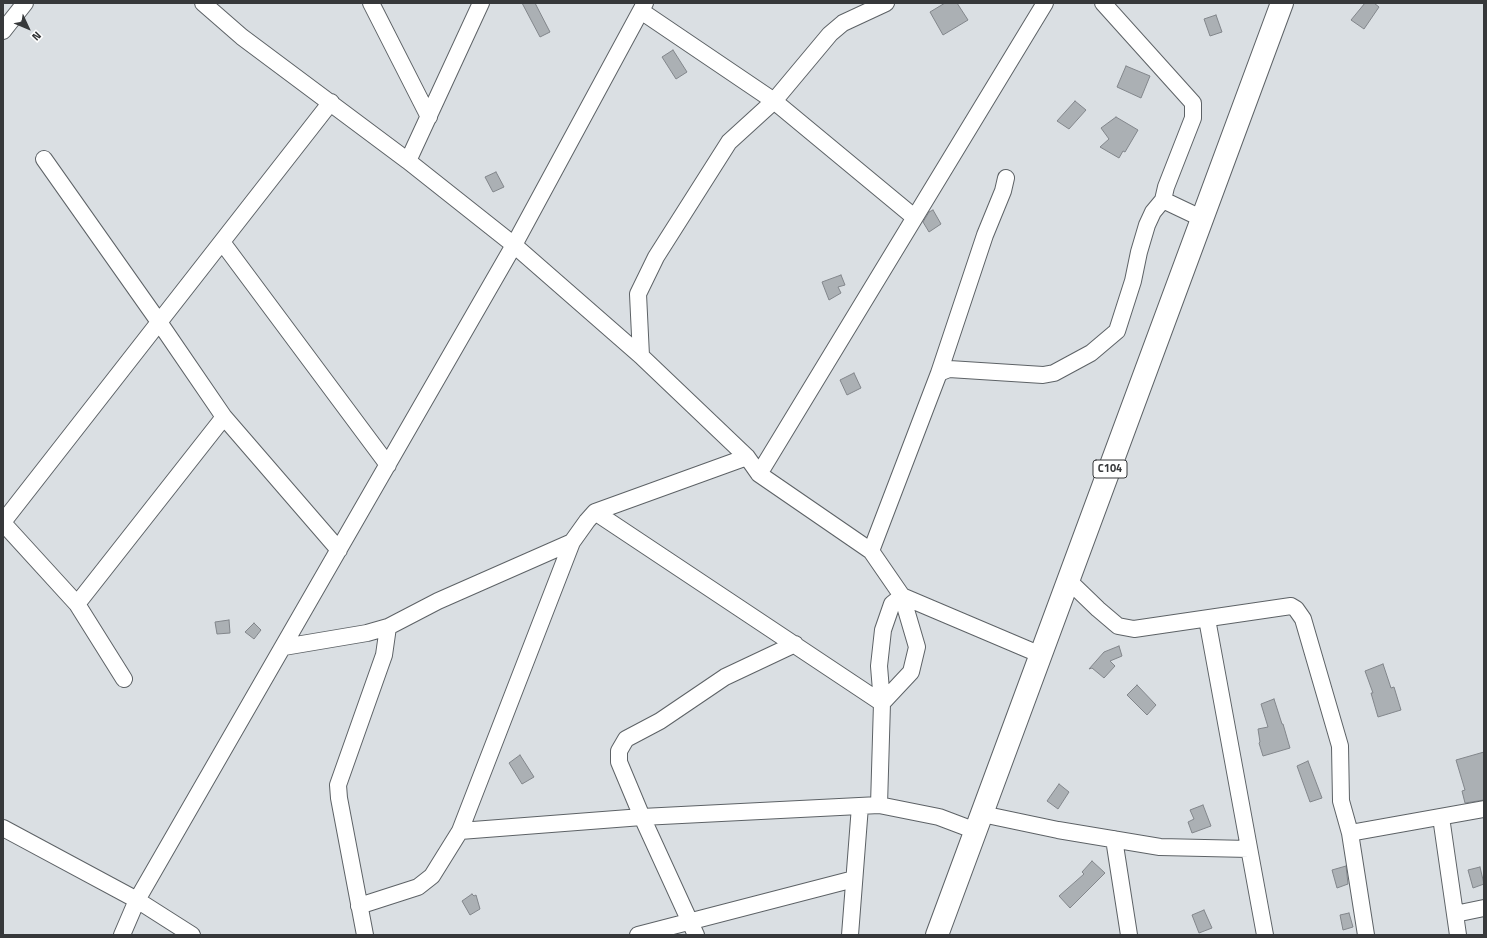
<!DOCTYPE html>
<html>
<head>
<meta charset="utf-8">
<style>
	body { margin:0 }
	#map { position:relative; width:1487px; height:938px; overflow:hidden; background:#dadfe3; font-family:"Titillium Web",sans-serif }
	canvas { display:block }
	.frame { position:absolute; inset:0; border:4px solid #36383a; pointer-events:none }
	.north { position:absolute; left:8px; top:8px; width:40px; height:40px; -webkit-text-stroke:3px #fff; paint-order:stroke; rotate:134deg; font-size:11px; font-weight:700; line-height:16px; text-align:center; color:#36383a }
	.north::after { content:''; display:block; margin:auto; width:14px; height:18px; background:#36383a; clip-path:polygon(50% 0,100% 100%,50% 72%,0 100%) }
</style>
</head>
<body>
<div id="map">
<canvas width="1487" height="938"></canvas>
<div class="frame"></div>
<div class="north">N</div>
</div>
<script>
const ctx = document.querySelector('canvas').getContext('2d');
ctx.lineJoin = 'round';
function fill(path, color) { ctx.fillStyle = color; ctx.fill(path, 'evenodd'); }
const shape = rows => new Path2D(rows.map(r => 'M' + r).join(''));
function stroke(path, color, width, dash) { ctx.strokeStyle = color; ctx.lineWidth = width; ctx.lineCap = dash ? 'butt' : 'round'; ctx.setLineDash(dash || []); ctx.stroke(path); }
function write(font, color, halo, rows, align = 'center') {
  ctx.font = font + ' "Titillium Web",sans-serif'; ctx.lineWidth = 3; ctx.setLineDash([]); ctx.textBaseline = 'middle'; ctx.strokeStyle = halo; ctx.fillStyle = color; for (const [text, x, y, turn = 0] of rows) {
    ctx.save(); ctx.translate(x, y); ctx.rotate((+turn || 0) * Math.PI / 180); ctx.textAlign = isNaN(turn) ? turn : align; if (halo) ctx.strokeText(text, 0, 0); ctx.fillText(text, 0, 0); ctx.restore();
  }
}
const building = shape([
	[522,3,535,3,550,32,540,37,522,3],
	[945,3,957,3,968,20,943,35,930,12,945,3],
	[1365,3,1374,3,1379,7,1364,29,1351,20,1365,3],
	[1216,15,1222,32,1210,36,1204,19,1216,15],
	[673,50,687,72,676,79,662,57,673,50],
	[1126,66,1150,76,1141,98,1117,87,1126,66],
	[1075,101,1086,110,1069,129,1057,121,1075,101],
	[1116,117,1138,130,1125,152,1123,151,1119,158,1100,147,1109,139,1101,128,1116,117],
	[496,172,504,187,493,192,485,177,496,172],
	[933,210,941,224,929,232,923,222,929,212,933,210],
	[841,275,845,285,838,287,841,293,829,300,822,282,841,275],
	[854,373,861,388,847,395,840,380,854,373],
	[229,620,230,633,217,634,215,622,229,620],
	[254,623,261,630,254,639,245,632,254,623],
	[1119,646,1122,656,1110,661,1115,666,1104,678,1092,668,1089,669,1104,652,1119,646],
	[1383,664,1391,688,1394,687,1401,710,1378,717,1371,693,1373,693,1365,671,1383,664],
	[1137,685,1156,705,1147,715,1127,695,1137,685],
	[1274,699,1282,724,1283,724,1290,748,1263,756,1259,743,1260,742,1258,729,1268,727,1261,704,1274,699],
	[1484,752,1484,800,1465,803,1462,791,1465,790,1456,760,1484,752],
	[520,755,534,777,522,784,509,763,520,755],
	[1308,761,1322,798,1310,802,1297,766,1308,761],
	[1059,784,1069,792,1058,809,1047,801,1059,784],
	[1203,805,1211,826,1192,833,1188,822,1194,819,1190,810,1203,805],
	[1092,861,1105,873,1070,908,1059,896,1084,874,1082,872,1092,861],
	[1346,866,1348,884,1337,888,1332,870,1346,866],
	[1480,867,1484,884,1473,888,1468,870,1480,867],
	[472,894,474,896,476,895,480,909,470,915,462,901,472,894],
	[1204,910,1212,928,1199,933,1192,915,1204,910],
	[1349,913,1353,927,1343,930,1340,915,1349,913]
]);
fill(building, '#abb0b4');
stroke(building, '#82868b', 1);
const minor = shape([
	[203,3,242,37,408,161,514,245,641,356,747,457,759,474,871,551,902,596,917,647,911,672,882,703],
	[371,3,429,117],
	[1103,3,1193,103,1193,118,1166,187,1163,200,1203,219],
	[641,11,774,101,914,217],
	[3,31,25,3],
	[44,159,159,322,224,417,339,550],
	[408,161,481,3],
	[222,242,388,465],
	[641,356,638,294,656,257,729,142,774,101,830,34,843,23,886,3],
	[939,373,985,235,1003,191,1006,178],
	[759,474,1045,3],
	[595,512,882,703,879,805],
	[3,522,331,102],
	[3,523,77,604,124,679],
	[871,551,939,373,949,369,1043,375,1054,373,1091,353,1117,331,1133,281,1139,252,1147,225,1153,212,1163,200],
	[1069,581,1098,609,1118,626,1134,629,1291,606,1296,609,1303,619,1340,746,1341,801,1350,833,1366,935],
	[77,604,224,417],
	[1207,619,1265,935],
	[284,647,367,633,388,627,438,601,572,542],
	[882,703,879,666,883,630,892,604,902,596,1041,655],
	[982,814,1058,830,1160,847,1249,849],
	[1441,817,1458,935],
	[3,828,137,900,192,935],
	[460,831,642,817,879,805,939,817,976,831],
	[1350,833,1484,809],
	[1114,839,1129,935],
	[359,906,418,887,432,876,460,831,572,542,587,521,595,512,747,457],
	[1455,914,1484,908],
	[122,935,137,900,514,245,645,3],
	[365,935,339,798,338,785,384,655,388,627],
	[638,935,854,879],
	[696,935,642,817,619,762,619,751,626,739,660,721,725,677,795,644],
	[850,935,860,806]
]);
const highway = shape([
	[937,935,1282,3]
]);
stroke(minor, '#5d6266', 18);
stroke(highway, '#5d6266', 24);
stroke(minor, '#fff', 16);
stroke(highway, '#fff', 22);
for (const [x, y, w] of [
	[1110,469,34]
]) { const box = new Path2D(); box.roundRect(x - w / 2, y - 9, w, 18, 3); ctx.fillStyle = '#fff'; ctx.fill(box); stroke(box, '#36383a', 1); }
write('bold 11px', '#36383a', null, [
	["C104",1110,469]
]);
</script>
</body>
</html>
